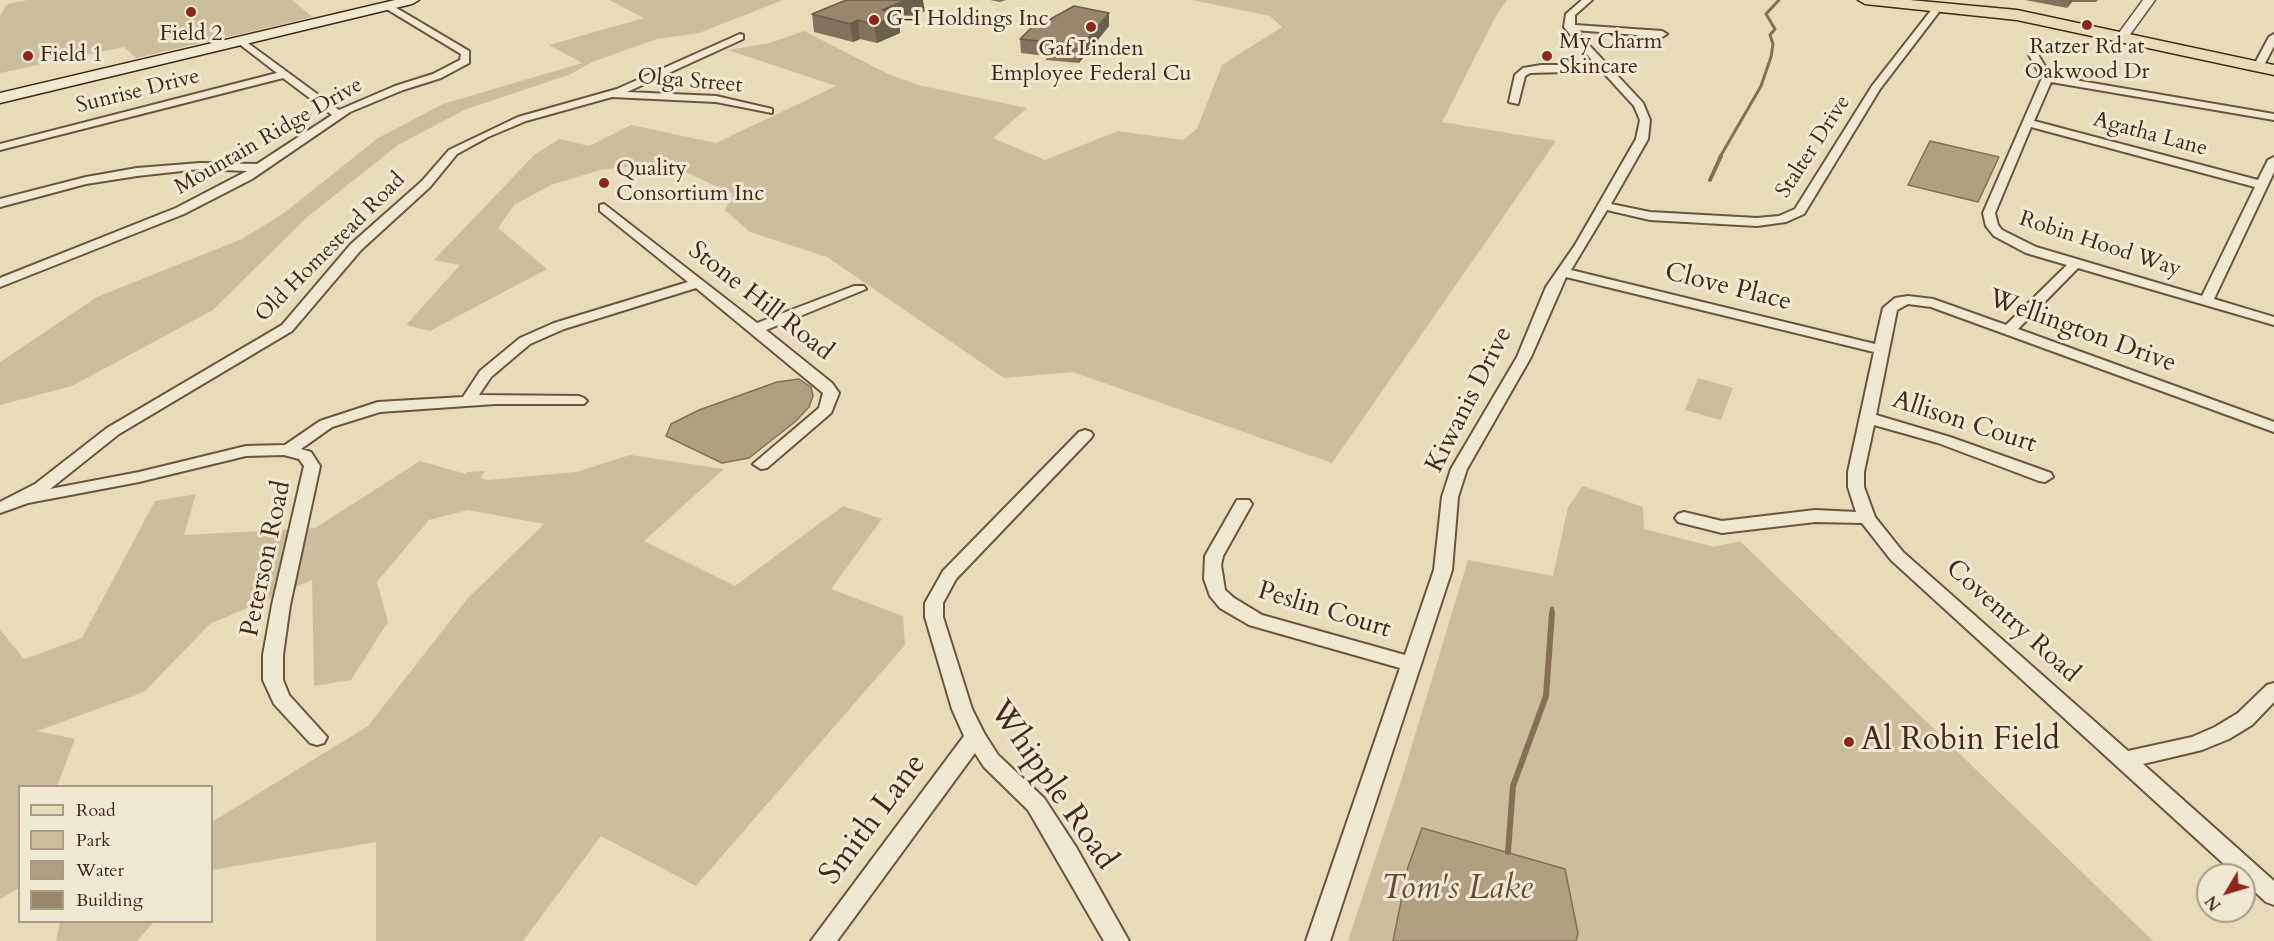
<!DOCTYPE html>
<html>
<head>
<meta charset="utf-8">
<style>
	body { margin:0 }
	#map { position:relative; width:2274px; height:941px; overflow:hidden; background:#e7dcba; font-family:Cardo,serif }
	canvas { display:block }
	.legend { position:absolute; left:18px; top:785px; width:195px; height:138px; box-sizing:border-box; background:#efe8d2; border:2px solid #aa9c88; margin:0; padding:8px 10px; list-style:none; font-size:18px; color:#432919 }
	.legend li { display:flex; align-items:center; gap:12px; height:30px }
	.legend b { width:30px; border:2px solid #aa9c88 }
	.north { position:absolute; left:2196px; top:863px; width:60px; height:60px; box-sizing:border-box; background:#efe8d2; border:2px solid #aa9c88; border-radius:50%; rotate:232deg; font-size:16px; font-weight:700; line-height:24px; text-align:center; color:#432919 }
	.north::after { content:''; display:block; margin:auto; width:21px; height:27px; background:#8f2418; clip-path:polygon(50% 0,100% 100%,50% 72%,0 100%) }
</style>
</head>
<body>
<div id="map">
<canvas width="2274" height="941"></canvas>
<ul class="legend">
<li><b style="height:8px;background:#e7dcba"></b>Road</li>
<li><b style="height:16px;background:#cbbe9f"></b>Park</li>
<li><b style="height:16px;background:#af9f83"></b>Water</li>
<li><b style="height:16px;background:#98866d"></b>Building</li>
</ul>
<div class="north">N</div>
</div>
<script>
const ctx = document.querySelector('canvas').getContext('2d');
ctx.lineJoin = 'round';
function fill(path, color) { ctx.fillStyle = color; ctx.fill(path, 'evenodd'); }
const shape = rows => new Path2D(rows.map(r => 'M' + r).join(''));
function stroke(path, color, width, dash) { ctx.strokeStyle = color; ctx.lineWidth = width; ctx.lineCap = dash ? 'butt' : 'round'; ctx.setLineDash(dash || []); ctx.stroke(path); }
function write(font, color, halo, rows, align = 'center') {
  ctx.font = font + ' Cardo,serif'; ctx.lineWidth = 6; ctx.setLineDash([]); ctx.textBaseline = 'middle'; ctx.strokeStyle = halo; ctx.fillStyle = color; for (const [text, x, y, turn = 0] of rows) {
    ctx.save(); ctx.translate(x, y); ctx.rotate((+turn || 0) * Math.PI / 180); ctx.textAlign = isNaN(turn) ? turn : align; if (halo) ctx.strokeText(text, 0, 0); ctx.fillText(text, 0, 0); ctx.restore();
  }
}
fill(shape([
	[28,0,292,0,313,17,136,58,124,47,0,73,0,16,7,4],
	[609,0,783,0,699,33,657,39,592,62,571,74,464,110,398,145,306,218,213,310,72,386,0,405,0,362,97,297,242,239,284,213,378,138,443,104,582,63,549,45,644,18],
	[1192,0,1507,0,1496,16,1442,122,1556,141,1332,463,1073,372,1004,378,827,257,750,232,725,210,733,194,664,162,600,170,551,185,514,205,498,228,547,269,430,331,406,325,460,265,434,260,534,155,559,139,589,146,631,125,716,143,836,86,728,50,770,43,804,31,888,74,918,85,1027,108,993,138,1045,160,1118,131,1183,140,1197,129,1222,65,1282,27,1270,16],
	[1698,378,1733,388,1721,420,1685,410],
	[630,455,724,469,644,541,735,586,843,506,882,519,831,589,903,616,905,645,696,886,601,836,523,941,376,941,376,842,212,870,212,822,368,726,468,598,544,524,468,510,429,520,377,582,388,622,351,680,314,686,312,580,210,624,144,692,37,731,75,739,57,786,20,786,19,888,0,899,0,630,24,659,82,638,155,501,196,494,184,535,315,528,420,461,466,474,467,472,485,471,481,478,487,480,576,472],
	[1583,486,1643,507,1644,529,1714,547,1740,541,2153,941,1348,941,1402,778,1468,560,1553,576,1568,507],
	[60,922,154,922,137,941,56,941]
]), '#cbbe9f');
const water = shape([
	[1930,141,1999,157,1978,202,1908,185,1930,141],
	[799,379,811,387,813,396,809,407,796,421,749,458,722,463,666,436,671,424,699,410,777,382,799,379],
	[1422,828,1565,869,1578,933,1576,941,1393,941,1408,867,1422,828]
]);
fill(water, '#af9f83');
stroke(water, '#847059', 1.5);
stroke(shape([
	[1720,157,1761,86,1771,57,1773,44,1770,35,1775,29,1766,14,1779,0]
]), '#847059', 3);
stroke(shape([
	[1710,180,1721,156]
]), '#847059', 4);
stroke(shape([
	[1552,614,1552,609]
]), '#847059', 4.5);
stroke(shape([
	[1508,852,1513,786,1546,696,1552,613]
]), '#847059', 6);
const minor = shape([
	[1582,0,1592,0,1575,15,1575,25,1662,31,1667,34,1662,37,1575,30,1643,103,1650,120,1648,139,1611,204,1650,212,1757,218,1779,216,1795,209,1872,86,1936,4,1942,4,1942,8,1880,89,1804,214,1786,222,1757,226,1650,220,1607,210,1571,270,1875,344,1883,308,1895,298,1908,296,1933,299,2006,325,2067,265,2026,253,1994,236,1986,226,1983,213,2042,78,2029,55,2031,53,2037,53,2051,76,2274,114,2274,120,2051,82,2034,121,2258,180,2268,160,2274,157,2274,172,2214,299,2274,317,2274,325,2078,268,2018,329,2274,422,2274,432,1931,307,1908,304,1897,310,1876,415,1950,437,2051,473,2053,477,2045,482,2039,481,1938,443,1874,425,1864,472,1864,487,1875,517,1903,552,2128,751,2192,737,2215,727,2238,713,2267,685,2274,683,2274,702,2252,725,2229,739,2202,750,2143,764,2274,881,2274,905,2266,902,2244,882,2244,875,2236,875,1891,560,1862,523,1815,522,1722,533,1678,522,1675,518,1678,514,1684,512,1722,521,1815,510,1856,512,1848,487,1848,472,1874,352,1566,277,1531,357,1467,469,1458,497,1452,570,1330,941,1306,941,1400,668,1249,625,1220,608,1210,596,1204,579,1205,556,1237,500,1249,500,1252,504,1223,556,1221,565,1225,590,1234,598,1262,615,1405,655,1434,570,1442,497,1451,469,1517,357,1546,287,1575,245,1636,139,1640,120,1634,106,1602,71,1530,73,1525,76,1518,104,1509,102,1515,75,1523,68,1541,65,1596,65,1564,27,1566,14,1582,0],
	[2031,127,2255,187,2202,296,2036,247,2002,230,1998,225,1995,213,2031,127],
	[388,3,469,51,469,63,441,78,403,90,350,112,252,179,184,214,0,287,0,278,176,208,247,171,200,169,137,176,86,184,0,207,0,199,86,177,137,168,200,163,257,164,332,115,283,78,0,150,0,144,277,73,238,43,238,39,241,38,339,110,395,86,433,74,460,60,461,54,385,8,383,6,388,3],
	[740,34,743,35,743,39,627,92,716,96,772,109,772,113,716,102,612,97,526,121,488,137,457,154,430,187,361,250,292,331,119,434,50,489,139,472,246,446,285,445,320,421,378,402,463,397,480,371,520,338,554,323,688,282,600,211,600,205,604,204,757,323,854,286,864,286,866,289,766,330,832,383,839,393,831,413,767,468,761,469,753,464,819,408,823,393,696,288,564,329,530,344,491,377,479,395,579,396,584,398,587,401,584,404,495,404,380,412,332,427,301,449,311,452,320,466,290,605,283,655,283,680,289,695,327,737,324,743,317,745,310,743,274,704,263,680,263,655,272,605,304,466,299,459,284,455,246,456,139,482,28,503,0,513,0,502,35,484,107,428,282,325,351,244,422,181,449,150,518,117,617,89,740,34],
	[2274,34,2274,46,2263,67,2254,69,2253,67,2269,37,2274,34],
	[1085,430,1091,432,1093,435,1091,438,956,579,943,603,943,617,972,709,984,733,998,755,1044,798,1076,847,1129,941,1104,941,1028,810,984,767,975,753,837,941,811,941,964,736,952,709,925,617,925,603,943,571,1079,432,1085,430]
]);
const tertiary = shape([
	[2143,0,2155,0,2126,40,2118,40,2116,37,2143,0]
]);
const secondary = shape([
	[395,0,419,0,412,4,0,103,0,93,395,0]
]);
const primary = shape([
	[1858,0,1910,0,2017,10,2274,65,2274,75,2017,20,1865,4,1858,0]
]);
stroke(minor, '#6c5641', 4);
stroke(tertiary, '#6c5641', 3);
stroke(secondary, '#432919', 3);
stroke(primary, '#432919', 3);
fill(minor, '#efe8d2');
fill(tertiary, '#efe8d2');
fill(secondary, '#efe8d2');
fill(primary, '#e7dcba');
fill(shape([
	[990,0,1006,0,1000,2],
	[2025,0,2098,0,2096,2,2072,2,2067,8],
	[925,11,899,22,900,33,877,43,860,39,853,42,814,32,812,14],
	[1109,13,1109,26,1079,63,1046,60,1046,56,1021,53,1020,39,1045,22]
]), '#83735e');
fill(shape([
	[906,0,923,0,925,11,899,22,900,33,877,43,874,25,882,10],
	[2070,0,2073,0,2067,8],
	[1109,13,1109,26,1079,63,1079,49],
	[858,20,860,39,853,42,850,24]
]), '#6a5e4c');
const building = shape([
	[846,0,906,0,882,10,898,14,874,25,858,20,850,24,812,14,846,0],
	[1074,6,1109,13,1079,49,1045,46,1048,42,1020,39,1037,22,1045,22,1074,6]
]);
fill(building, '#98866d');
stroke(building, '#6a5e4c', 1.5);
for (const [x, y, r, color] of [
	[191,12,6,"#8f2418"],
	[874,20,6,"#8f2418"],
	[2087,25,6,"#8f2418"],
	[1091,27,6,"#8f2418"],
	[28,56,6,"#8f2418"],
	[1547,56,6,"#8f2418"],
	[604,183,6,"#8f2418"],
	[1849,742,6,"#8f2418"]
]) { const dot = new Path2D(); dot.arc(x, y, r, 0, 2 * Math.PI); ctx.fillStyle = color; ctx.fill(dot); stroke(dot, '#efe8d2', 2); }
write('22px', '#432919', '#efe8d2', [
	["G-I Holdings Inc",886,20],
	["Field 2",191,35,"center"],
	["My Charm",1559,43],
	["Skincare",1559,68],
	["Ratzer Rd at",2087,48,"center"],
	["Oakwood Dr",2087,73,"center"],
	["Gaf Linden",1091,50,"center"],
	["Employee Federal Cu",1091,75,"center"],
	["Field 1",40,56],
	["Quality",616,170],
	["Consortium Inc",616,195]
], 'left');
write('22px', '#432919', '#efe8d2', [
	["Olga Street",690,82,5],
	["Sunrise Drive",138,92,-14],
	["Agatha Lane",2150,135,15],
	["Mountain Ridge Drive",269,137,-30],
	["Stalter Drive",1814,147,-57],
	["Robin Hood Way",2100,245,18],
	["Old Homestead Road",331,248,-45]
]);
write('26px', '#432919', '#efe8d2', [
	["Clove Place",1728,288,14],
	["Stone Hill Road",760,302,38],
	["Wellington Drive",2082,332,20],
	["Kiwanis Drive",1470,400,-63],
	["Allison Court",1964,423,18],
	["Peterson Road",267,559,-78],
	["Peslin Court",1324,611,17],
	["Coventry Road",2012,622,42]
]);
write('32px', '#432919', '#efe8d2', [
	["Al Robin Field",1861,742]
], 'left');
write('32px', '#432919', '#efe8d2', [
	["Whipple Road",1052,786,55],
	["Smith Lane",874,820,-53]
]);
write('italic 33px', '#634c39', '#efe8d2', [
	["Tom's Lake",1457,890]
]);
</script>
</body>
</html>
